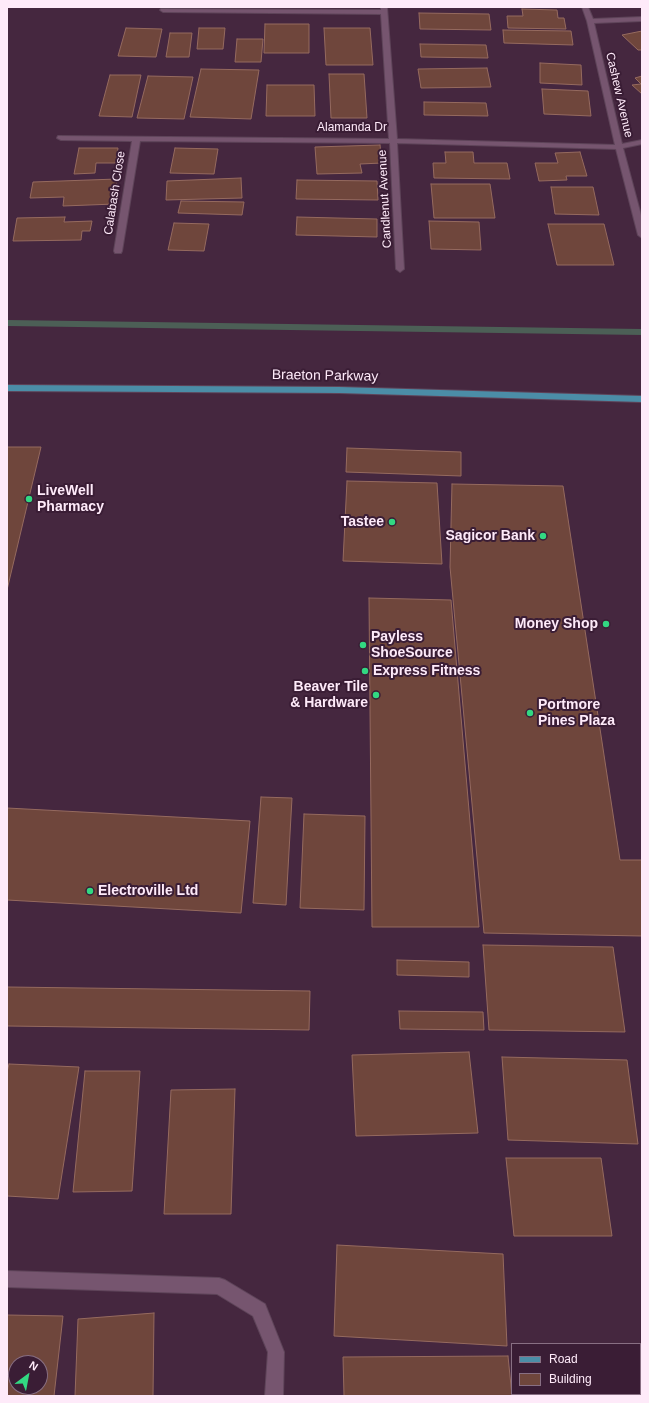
<!DOCTYPE html>
<html>
<head>
<meta charset="utf-8">
<style>
	body { margin:0 }
	#map { position:relative; width:649px; height:1403px; overflow:hidden; background:#45273f; font-family:Arial,sans-serif }
	canvas { display:block }
	.frame { position:absolute; inset:0; border:8px solid #feeaf9; pointer-events:none }
	.legend { position:absolute; left:511px; top:1343px; width:130px; height:52px; box-sizing:border-box; background:#3a1d35; border:1px solid #886f83; margin:0; padding:5px 7px; list-style:none; font-size:12px; color:#feeaf9 }
	.legend li { display:flex; align-items:center; gap:8px; height:20px }
	.legend b { width:20px; border:1px solid #886f83 }
	.north { position:absolute; left:8px; top:1355px; width:40px; height:40px; box-sizing:border-box; background:#3a1d35; border:1px solid #886f83; border-radius:50%; rotate:32deg; font-size:11px; font-weight:700; line-height:16px; text-align:center; color:#feeaf9 }
	.north::after { content:''; display:block; margin:auto; width:14px; height:18px; background:#32d882; clip-path:polygon(50% 0,100% 100%,50% 72%,0 100%) }
</style>
</head>
<body>
<div id="map">
<canvas width="649" height="1403"></canvas>
<div class="frame"></div>
<ul class="legend">
<li><b style="height:5px;background:#4b8da7"></b>Road</li>
<li><b style="height:11px;background:#6f463c"></b>Building</li>
</ul>
<div class="north">N</div>
</div>
<script>
const ctx = document.querySelector('canvas').getContext('2d');
ctx.lineJoin = 'round';
const shape = rows => new Path2D(rows.map(r => 'M' + r).join(''));
function fill(path, color) { ctx.fillStyle = color; ctx.fill(path, 'evenodd'); }
function stroke(path, color, width, dash) { ctx.strokeStyle = color; ctx.lineWidth = width; ctx.lineCap = dash ? 'butt' : 'round'; ctx.setLineDash(dash || []); ctx.stroke(path); }
function write(font, color, halo, rows, align = 'center') {
  ctx.font = font + ' Arial,sans-serif'; ctx.lineWidth = 4; ctx.setLineDash([]); ctx.textBaseline = 'middle'; ctx.strokeStyle = halo; ctx.fillStyle = color; for (const [text, x, y, turn = 0] of rows) {
    ctx.save(); ctx.translate(x, y); ctx.rotate((+turn || 0) * Math.PI / 180); ctx.textAlign = isNaN(turn) ? turn : align; if (halo) ctx.strokeText(text, 0, 0); ctx.fillText(text, 0, 0); ctx.restore();
  }
}
fill(shape([
	[7,320,642,329,642,335,7,326,7,320]
]), '#4c5f56');
const building = shape([
	[522,9,557,10,558,18,564,18,566,29,508,28,507,16,523,16,522,9],
	[419,13,489,14,491,30,420,29,419,13],
	[265,24,309,24,309,53,264,53,265,24],
	[126,28,162,29,156,57,118,56,126,28],
	[199,28,225,28,223,49,197,49,199,28],
	[324,28,370,28,373,65,326,65,324,28],
	[503,30,571,31,573,45,504,43,503,30],
	[642,31,642,50,638,50,622,35,642,31],
	[170,33,192,33,189,57,166,57,170,33],
	[237,39,263,39,261,62,235,62,237,39],
	[420,44,486,45,488,58,421,57,420,44],
	[540,63,581,65,582,85,540,83,540,63],
	[487,68,491,87,421,88,418,69,487,68],
	[201,69,259,70,251,119,190,117,201,69],
	[329,74,364,74,367,118,331,118,329,74],
	[110,75,141,75,132,117,99,116,110,75],
	[148,76,193,77,184,119,137,118,148,76],
	[642,76,642,94,632,85,641,84,635,78,642,76],
	[267,85,314,85,315,116,266,116,267,85],
	[542,89,588,91,591,116,544,114,542,89],
	[424,102,486,103,488,116,424,115,424,102],
	[380,145,382,163,360,164,362,173,317,174,315,147,380,145],
	[79,148,118,148,116,163,96,163,95,173,74,174,79,148],
	[175,148,218,149,214,174,170,173,175,148],
	[445,152,473,152,474,163,507,163,510,179,434,178,433,163,446,163,445,152],
	[580,152,587,176,566,176,567,180,539,181,535,163,558,163,555,153,580,152],
	[241,178,242,198,166,200,167,181,241,178],
	[117,179,115,204,63,206,64,197,30,198,33,182,117,179],
	[297,180,377,181,378,200,296,199,297,180],
	[431,184,490,184,495,218,434,218,431,184],
	[551,187,593,187,599,215,555,214,551,187],
	[181,201,244,202,242,215,178,213,181,201],
	[65,217,64,222,92,221,90,231,82,231,81,240,13,241,17,218,65,217],
	[297,217,377,219,377,237,296,235,297,217],
	[429,221,479,222,481,250,431,249,429,221],
	[174,223,209,224,204,251,168,250,174,223],
	[548,224,604,224,614,265,557,265,548,224],
	[7,447,41,447,7,590,7,447],
	[347,448,461,452,461,476,346,472,347,448],
	[347,481,437,483,442,564,343,561,347,481],
	[452,484,563,486,620,860,642,860,642,936,484,933,450,567,452,484],
	[369,598,451,600,479,927,372,927,369,598],
	[261,797,292,798,286,905,253,903,261,797],
	[7,808,250,821,241,913,7,900,7,808],
	[304,814,365,816,364,910,300,908,304,814],
	[483,945,613,947,625,1032,489,1030,483,945],
	[397,960,469,962,469,977,397,975,397,960],
	[7,987,310,991,309,1030,7,1026,7,987],
	[399,1011,483,1012,484,1030,400,1029,399,1011],
	[469,1052,478,1133,356,1136,352,1055,469,1052],
	[502,1057,627,1060,638,1144,508,1140,502,1057],
	[9,1064,79,1067,58,1199,7,1196,7,1072,9,1064],
	[85,1071,140,1071,132,1191,73,1192,85,1071],
	[235,1089,231,1214,164,1214,171,1090,235,1089],
	[506,1158,601,1158,612,1236,514,1236,506,1158],
	[337,1245,503,1254,507,1346,334,1336,337,1245],
	[154,1313,153,1396,75,1396,78,1319,154,1313],
	[7,1315,63,1316,54,1396,7,1396,7,1315],
	[16,1363,40,1363,40,1387,16,1387,16,1363],
	[508,1356,512,1396,344,1396,343,1357,508,1356]
]);
fill(building, '#6f463c');
stroke(building, '#956a5f', 1);
const minor = shape([
	[381,7,387,7,397,139,615,145,587,21,582,7,588,7,593,19,642,17,642,21,594,23,622,144,642,140,642,144,623,148,642,219,642,238,638,235,616,149,397,143,404,269,400,272,396,269,390,143,140,141,122,251,121,253,115,253,114,251,132,141,61,140,57,138,58,136,389,139,381,14,163,12,160,10,161,9,381,10,381,7],
	[7,1271,219,1278,225,1280,265,1304,284,1352,283,1396,265,1396,268,1352,253,1316,217,1294,7,1287,7,1271]
]);
const major = shape([
	[7,385,339,387,642,396,642,402,339,393,7,391,7,385]
]);
stroke(minor, '#5e4459', 2);
stroke(major, '#5e4459', 2);
fill(minor, '#76556f');
fill(major, '#4b8da7');
for (const [x, y, r, color] of [
	[29,499,4,"#32d882"],
	[392,522,4,"#32d882"],
	[543,536,4,"#32d882"],
	[606,624,4,"#32d882"],
	[363,645,4,"#32d882"],
	[365,671,4,"#32d882"],
	[376,695,4,"#32d882"],
	[530,713,4,"#32d882"],
	[90,891,4,"#32d882"]
]) { const dot = new Path2D(); dot.arc(x, y, r, 0, 2 * Math.PI); ctx.fillStyle = color; ctx.fill(dot); stroke(dot, '#3a1d35', 1.5); }
write('12px', '#feeaf9', '#3a1d35', [
	["Cashew Avenue",619,95,77],
	["Alamanda Dr",352,128],
	["Calabash Close",115,193,-81],
	["Candlenut Avenue",385,199,-93]
]);
write('14px', '#feeaf9', '#3a1d35', [
	["Braeton Parkway",325,376,1]
]);
write('bold 14px', '#feeaf9', '#3a1d35', [
	["LiveWell",37,491],
	["Pharmacy",37,507],
	["Tastee",384,522,"right"],
	["Sagicor Bank",535,536,"right"],
	["Money Shop",598,624,"right"],
	["Payless",371,637],
	["ShoeSource",371,653],
	["Express Fitness",373,671],
	["Beaver Tile",368,687,"right"],
	["& Hardware",368,703,"right"],
	["Portmore",538,705],
	["Pines Plaza",538,721],
	["Electroville Ltd",98,891]
], 'left');
</script>
</body>
</html>
